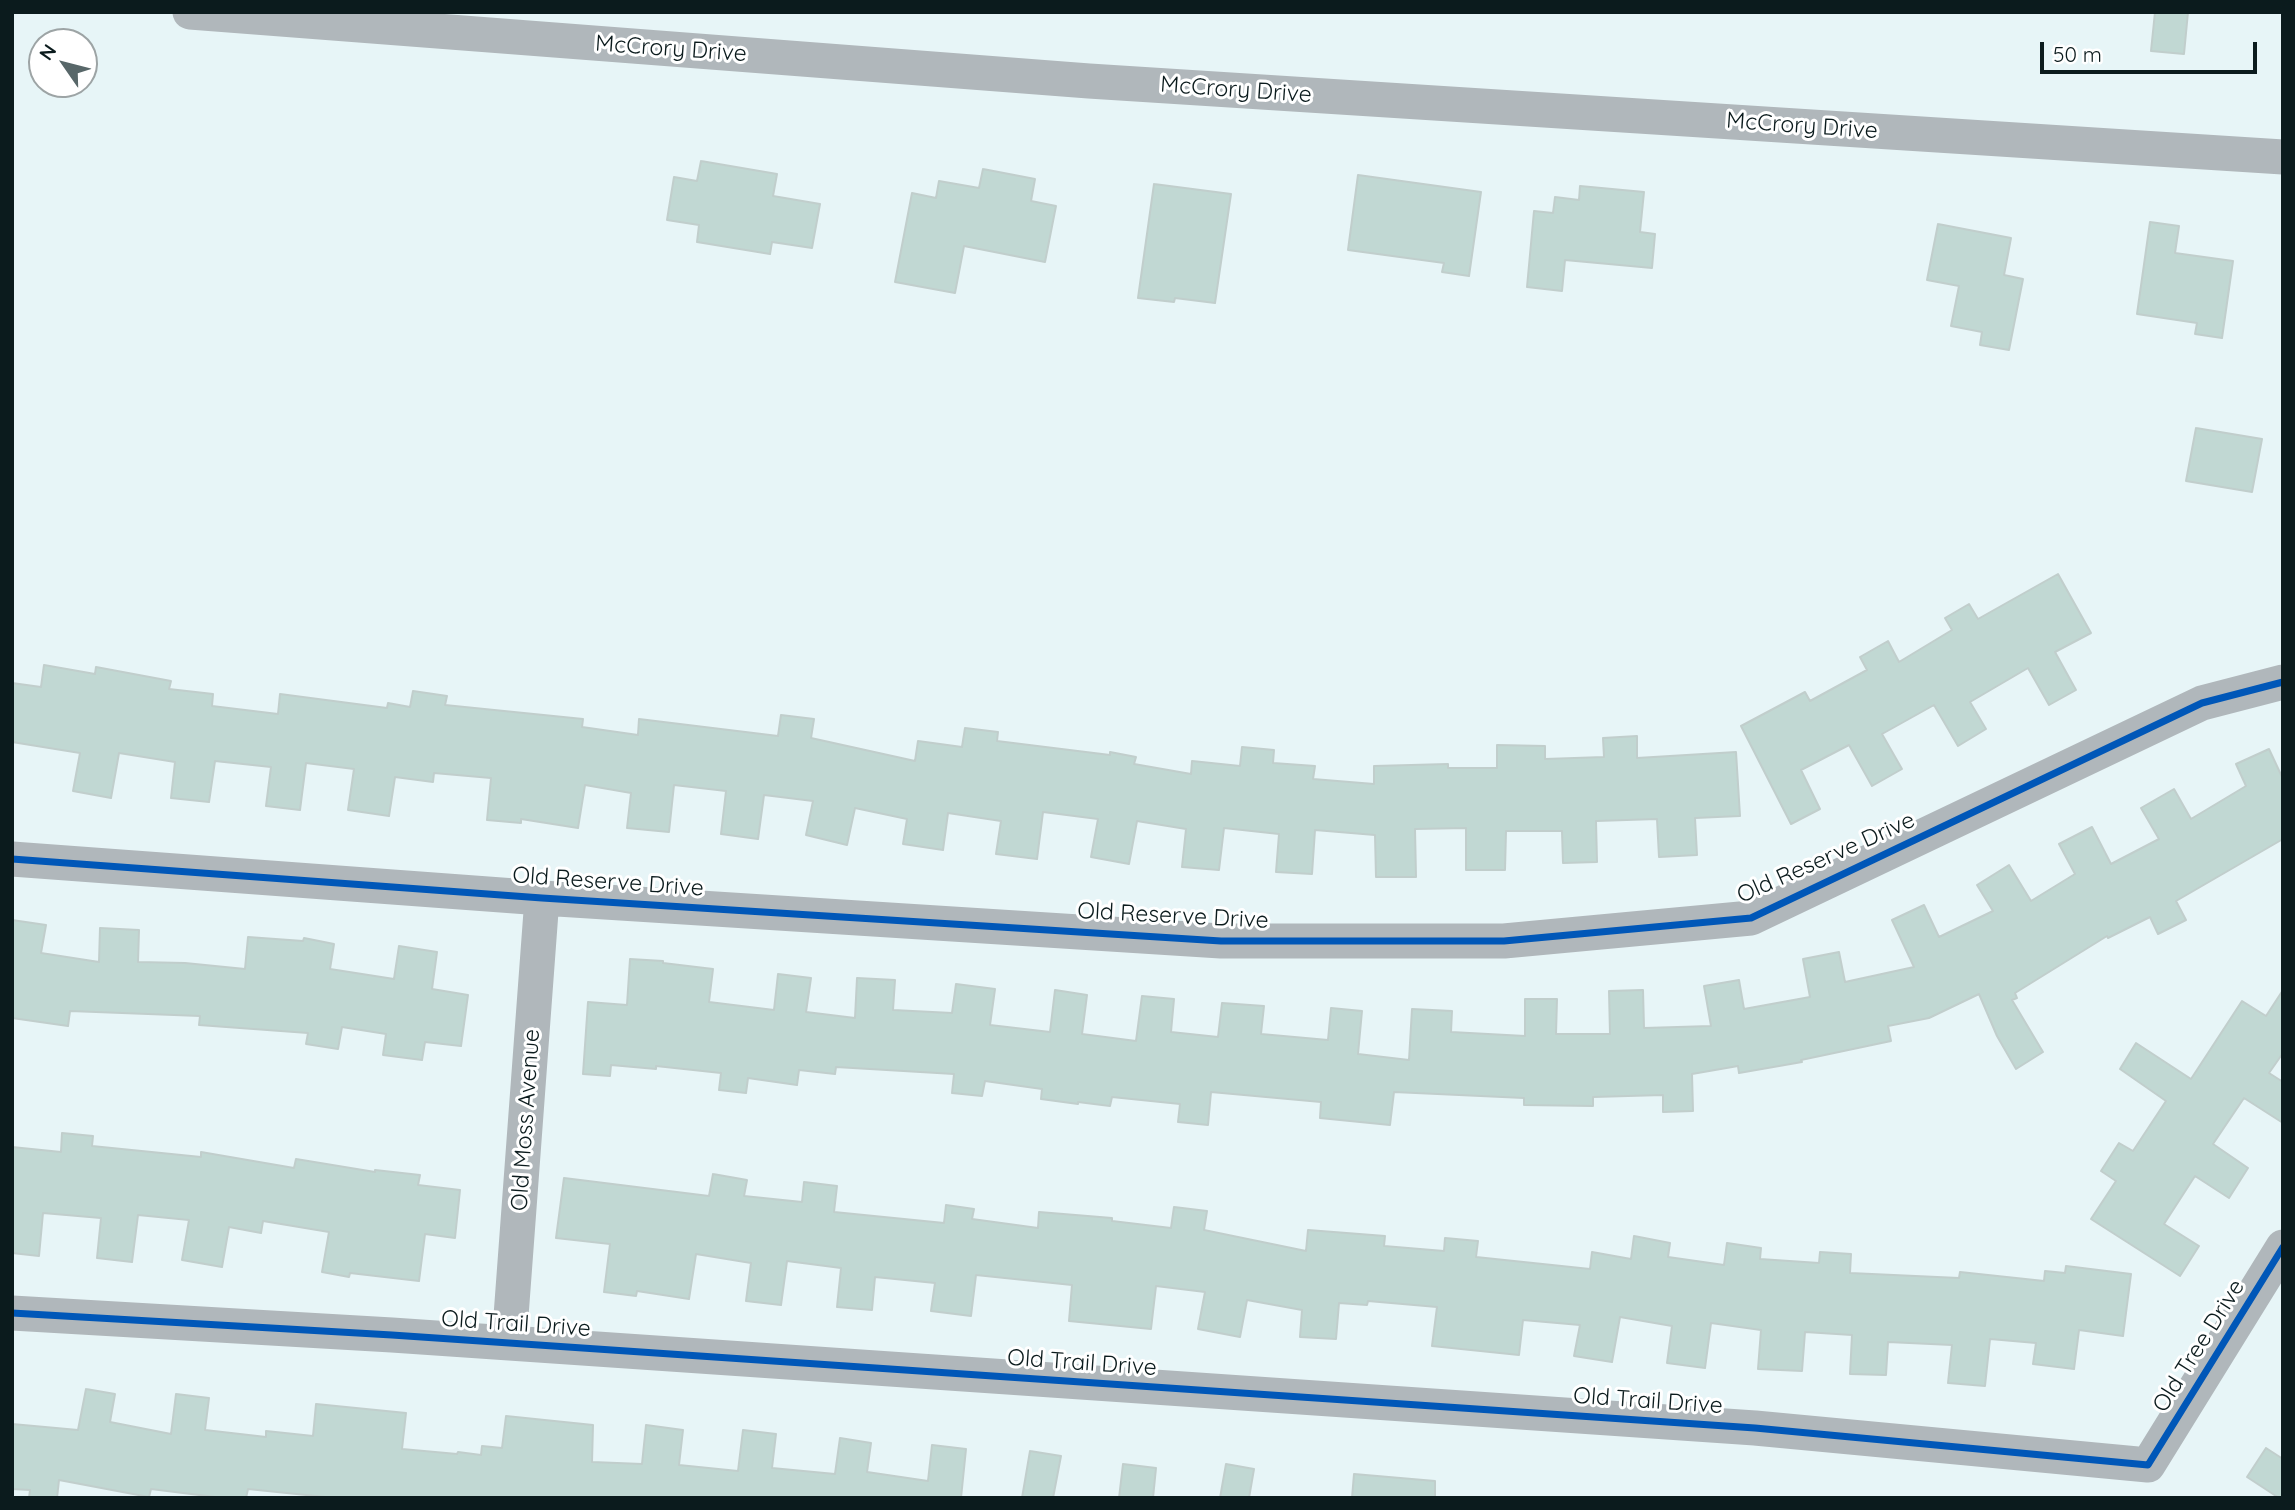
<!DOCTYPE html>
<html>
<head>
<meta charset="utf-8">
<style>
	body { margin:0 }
	#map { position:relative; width:2295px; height:1510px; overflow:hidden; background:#e7f5f7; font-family:Quicksand,sans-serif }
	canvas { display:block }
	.frame { position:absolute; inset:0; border:14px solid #0b1b1d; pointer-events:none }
	.north { position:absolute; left:28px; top:28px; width:70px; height:70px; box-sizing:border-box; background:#fff; border:2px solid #9da4a5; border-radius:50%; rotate:305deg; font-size:19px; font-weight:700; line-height:28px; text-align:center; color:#0b1b1d }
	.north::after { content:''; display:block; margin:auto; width:24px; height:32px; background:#586769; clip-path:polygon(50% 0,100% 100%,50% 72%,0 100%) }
	.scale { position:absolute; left:2040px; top:42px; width:217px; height:32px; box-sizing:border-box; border:4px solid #0b1b1d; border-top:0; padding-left:9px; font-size:21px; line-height:24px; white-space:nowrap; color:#0b1b1d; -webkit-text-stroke:5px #fff; paint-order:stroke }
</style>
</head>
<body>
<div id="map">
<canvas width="2295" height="1510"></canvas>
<div class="frame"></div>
<div class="north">N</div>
<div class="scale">50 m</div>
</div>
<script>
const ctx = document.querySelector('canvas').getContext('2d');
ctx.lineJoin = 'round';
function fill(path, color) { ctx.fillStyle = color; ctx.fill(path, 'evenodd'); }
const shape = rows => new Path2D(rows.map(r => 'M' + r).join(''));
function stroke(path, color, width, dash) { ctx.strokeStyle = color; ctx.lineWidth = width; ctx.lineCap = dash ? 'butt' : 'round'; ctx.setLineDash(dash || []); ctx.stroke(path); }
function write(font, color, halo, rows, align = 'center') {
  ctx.font = font + ' Quicksand,sans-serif'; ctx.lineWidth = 6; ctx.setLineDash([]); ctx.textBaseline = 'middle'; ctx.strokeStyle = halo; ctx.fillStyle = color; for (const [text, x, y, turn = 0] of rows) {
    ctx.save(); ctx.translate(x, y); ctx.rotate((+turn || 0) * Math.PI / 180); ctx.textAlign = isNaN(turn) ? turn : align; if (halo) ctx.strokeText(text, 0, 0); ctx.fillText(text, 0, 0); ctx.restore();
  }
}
const building = shape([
	[2155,12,2188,12,2184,54,2151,51,2155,12],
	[701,161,777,174,773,196,820,204,812,248,772,242,770,254,697,242,699,225,667,220,674,177,697,181,701,161],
	[983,169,1035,179,1031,201,1056,206,1045,262,964,246,955,293,895,282,912,193,936,198,939,181,979,188,983,169],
	[1358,175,1481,192,1469,276,1442,272,1444,263,1348,250,1358,175],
	[1154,184,1231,194,1215,303,1175,298,1174,302,1138,298,1154,184],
	[1580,186,1644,192,1640,232,1655,234,1652,268,1565,260,1562,291,1527,287,1534,211,1553,213,1555,197,1579,200,1580,186],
	[2150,222,2179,226,2175,253,2233,261,2222,338,2195,334,2197,323,2137,314,2150,222],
	[1938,224,2011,238,2004,275,2023,279,2009,350,1980,345,1982,332,1951,326,1959,286,1927,280,1938,224],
	[2196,428,2262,439,2252,492,2186,481,2196,428],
	[2058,574,2091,633,2055,652,2076,690,2049,705,2028,668,1970,702,1986,729,1958,746,1934,705,1882,734,1902,769,1872,786,1849,745,1801,770,1820,809,1791,824,1741,726,1805,692,1810,701,1867,670,1860,657,1888,641,1899,662,1952,630,1945,618,1969,604,1978,619,2058,574],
	[44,665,95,674,96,667,171,681,169,689,213,694,212,706,278,714,280,694,387,708,388,703,410,707,413,691,447,696,445,705,583,719,582,727,638,735,639,719,778,736,781,715,814,719,811,738,915,761,918,741,962,747,965,728,998,732,997,741,1110,755,1110,752,1136,757,1134,764,1191,774,1192,761,1240,766,1242,747,1274,750,1273,763,1315,766,1313,779,1374,784,1374,766,1448,764,1448,768,1497,768,1497,745,1545,746,1545,759,1604,757,1603,738,1637,736,1637,758,1736,752,1740,816,1695,818,1697,855,1659,857,1657,819,1596,821,1597,862,1563,863,1562,831,1506,831,1505,870,1466,870,1466,828,1415,829,1416,877,1376,877,1375,835,1315,830,1312,874,1276,872,1279,834,1224,828,1219,870,1182,867,1186,829,1137,821,1129,864,1091,857,1098,819,1043,812,1037,859,996,854,1001,821,948,813,943,850,903,844,907,819,855,808,847,845,806,835,813,801,764,795,758,839,721,834,726,791,674,785,669,832,627,828,631,793,585,785,578,828,521,819,521,823,487,820,491,778,434,773,433,782,395,777,389,816,348,810,354,769,306,763,300,810,266,806,271,767,215,761,209,802,171,798,175,762,119,753,111,798,73,791,80,753,12,742,12,683,41,687,44,665],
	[2269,749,2283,779,2283,839,2176,901,2186,920,2158,934,2150,917,2108,938,2107,936,2015,993,2017,998,2012,1000,2043,1052,2016,1069,1997,1036,1979,994,1929,1018,1888,1026,1891,1041,1801,1060,1802,1062,1739,1073,1738,1066,1692,1074,1693,1111,1663,1112,1663,1095,1593,1097,1593,1106,1524,1105,1524,1098,1394,1092,1390,1125,1320,1118,1321,1102,1211,1092,1208,1125,1178,1122,1180,1104,1112,1097,1110,1106,1078,1102,1078,1104,1041,1099,1042,1089,985,1081,982,1096,952,1093,954,1074,836,1067,835,1074,799,1070,797,1085,748,1078,746,1093,719,1090,721,1073,656,1066,656,1069,611,1065,610,1076,583,1074,588,1002,627,1005,630,959,663,961,663,963,713,969,709,1002,774,1010,778,974,811,978,806,1012,855,1018,857,978,895,980,893,1010,952,1013,956,984,995,989,990,1025,1050,1032,1055,990,1087,995,1082,1034,1136,1041,1142,996,1174,999,1171,1032,1218,1037,1222,1003,1264,1006,1261,1034,1328,1040,1331,1008,1362,1011,1358,1054,1409,1060,1412,1009,1452,1011,1451,1032,1525,1036,1525,999,1557,999,1556,1034,1610,1034,1609,991,1643,990,1644,1028,1711,1026,1704,986,1739,980,1744,1009,1810,997,1803,959,1839,952,1845,982,1914,967,1892,920,1924,905,1939,937,1993,911,1977,885,2009,865,2031,901,2075,874,2059,844,2092,827,2111,864,2159,839,2141,808,2174,789,2191,819,2246,786,2236,764,2269,749],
	[12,920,46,925,41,953,99,962,100,928,139,930,138,962,185,963,245,969,248,937,303,941,304,938,334,944,330,969,394,979,399,946,437,952,432,989,468,995,461,1046,425,1042,422,1060,383,1055,386,1034,342,1027,338,1049,306,1044,308,1033,199,1025,200,1016,70,1011,68,1026,12,1018,12,920],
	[2283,990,2283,1053,2269,1073,2283,1082,2283,1123,2244,1098,2213,1144,2248,1168,2229,1198,2195,1176,2164,1224,2199,1246,2180,1276,2091,1219,2116,1181,2101,1171,2119,1143,2133,1151,2166,1101,2120,1069,2136,1043,2191,1079,2242,1001,2266,1016,2283,990],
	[62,1133,93,1136,92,1146,201,1157,201,1152,294,1168,296,1159,375,1172,375,1170,420,1175,418,1185,460,1190,455,1238,425,1234,419,1281,350,1273,349,1277,322,1272,329,1232,263,1221,261,1233,229,1227,222,1267,182,1260,189,1220,138,1215,132,1262,97,1258,101,1218,43,1213,39,1256,12,1253,12,1147,61,1152,62,1133],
	[713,1174,747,1180,744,1196,802,1202,804,1182,837,1186,834,1212,944,1223,946,1205,974,1209,972,1219,1038,1228,1039,1212,1112,1218,1112,1221,1171,1228,1174,1207,1207,1211,1204,1230,1306,1251,1308,1230,1385,1236,1384,1246,1444,1251,1445,1238,1478,1241,1476,1257,1590,1269,1592,1252,1631,1259,1634,1236,1670,1243,1668,1257,1724,1265,1727,1243,1761,1248,1760,1259,1819,1263,1820,1252,1851,1254,1850,1273,1959,1278,1960,1272,2044,1281,2045,1271,2065,1273,2066,1266,2131,1274,2123,1336,2079,1330,2074,1369,2033,1364,2036,1343,1990,1339,1985,1386,1948,1383,1952,1345,1888,1342,1886,1375,1850,1374,1852,1335,1805,1332,1802,1371,1758,1369,1761,1330,1711,1323,1705,1368,1667,1363,1672,1326,1620,1317,1612,1362,1574,1356,1580,1325,1523,1320,1519,1355,1432,1346,1437,1307,1368,1301,1367,1305,1339,1303,1336,1339,1300,1337,1302,1310,1247,1300,1240,1337,1198,1329,1205,1292,1156,1286,1151,1329,1069,1321,1072,1285,976,1275,971,1316,931,1311,935,1283,875,1277,872,1310,837,1307,841,1268,787,1261,781,1305,746,1301,751,1263,696,1254,689,1299,637,1291,636,1296,604,1292,610,1244,556,1238,564,1178,709,1196,713,1174],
	[86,1389,115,1394,110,1422,171,1434,176,1394,209,1398,205,1430,266,1437,266,1431,313,1436,316,1404,406,1413,402,1449,457,1454,458,1452,481,1455,482,1446,502,1448,506,1416,593,1425,592,1462,642,1464,646,1425,683,1430,679,1465,738,1471,743,1430,776,1434,772,1468,835,1474,840,1438,871,1443,867,1472,928,1481,932,1445,966,1449,961,1498,335,1498,248,1489,246,1498,223,1498,151,1489,149,1497,59,1480,57,1498,29,1498,30,1490,12,1489,12,1424,78,1430,86,1389],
	[2266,1448,2283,1459,2283,1498,2279,1498,2247,1477,2266,1448],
	[1030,1451,1061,1456,1053,1498,1022,1498,1030,1451],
	[1123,1464,1156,1468,1153,1498,1119,1498,1123,1464],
	[1226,1464,1254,1469,1249,1498,1220,1498,1226,1464],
	[1354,1474,1435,1481,1435,1498,1352,1498,1354,1474]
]);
fill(building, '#c1d8d3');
stroke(building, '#c1cecc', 2);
stroke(shape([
	[190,12,1089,81,2283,157],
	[12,859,542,898,1221,941,1504,941,1751,918,2202,703,2283,682],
	[12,1313,392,1335,1755,1428,2148,1465,2283,1247],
	[509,1343,542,898]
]), '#b0b7bb', 35);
stroke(shape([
	[12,859,542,898,1221,941,1504,941,1751,918,2202,703,2283,682],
	[12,1313,392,1335,1755,1428,2148,1465,2283,1247]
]), '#0057b8', 7);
write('23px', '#0b1b1d', '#fff', [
	["McCrory Drive",671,49,4],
	["McCrory Drive",1236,90,4],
	["McCrory Drive",1802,126,4],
	["Old Reserve Drive",1826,858,-24],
	["Old Reserve Drive",608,882,4],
	["Old Reserve Drive",1173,916,3],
	["Old Moss Avenue",526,1120,-86],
	["Old Trail Drive",516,1324,4],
	["Old Tree Drive",2199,1346,-58],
	["Old Trail Drive",1082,1363,4],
	["Old Trail Drive",1648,1401,4]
]);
</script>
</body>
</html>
